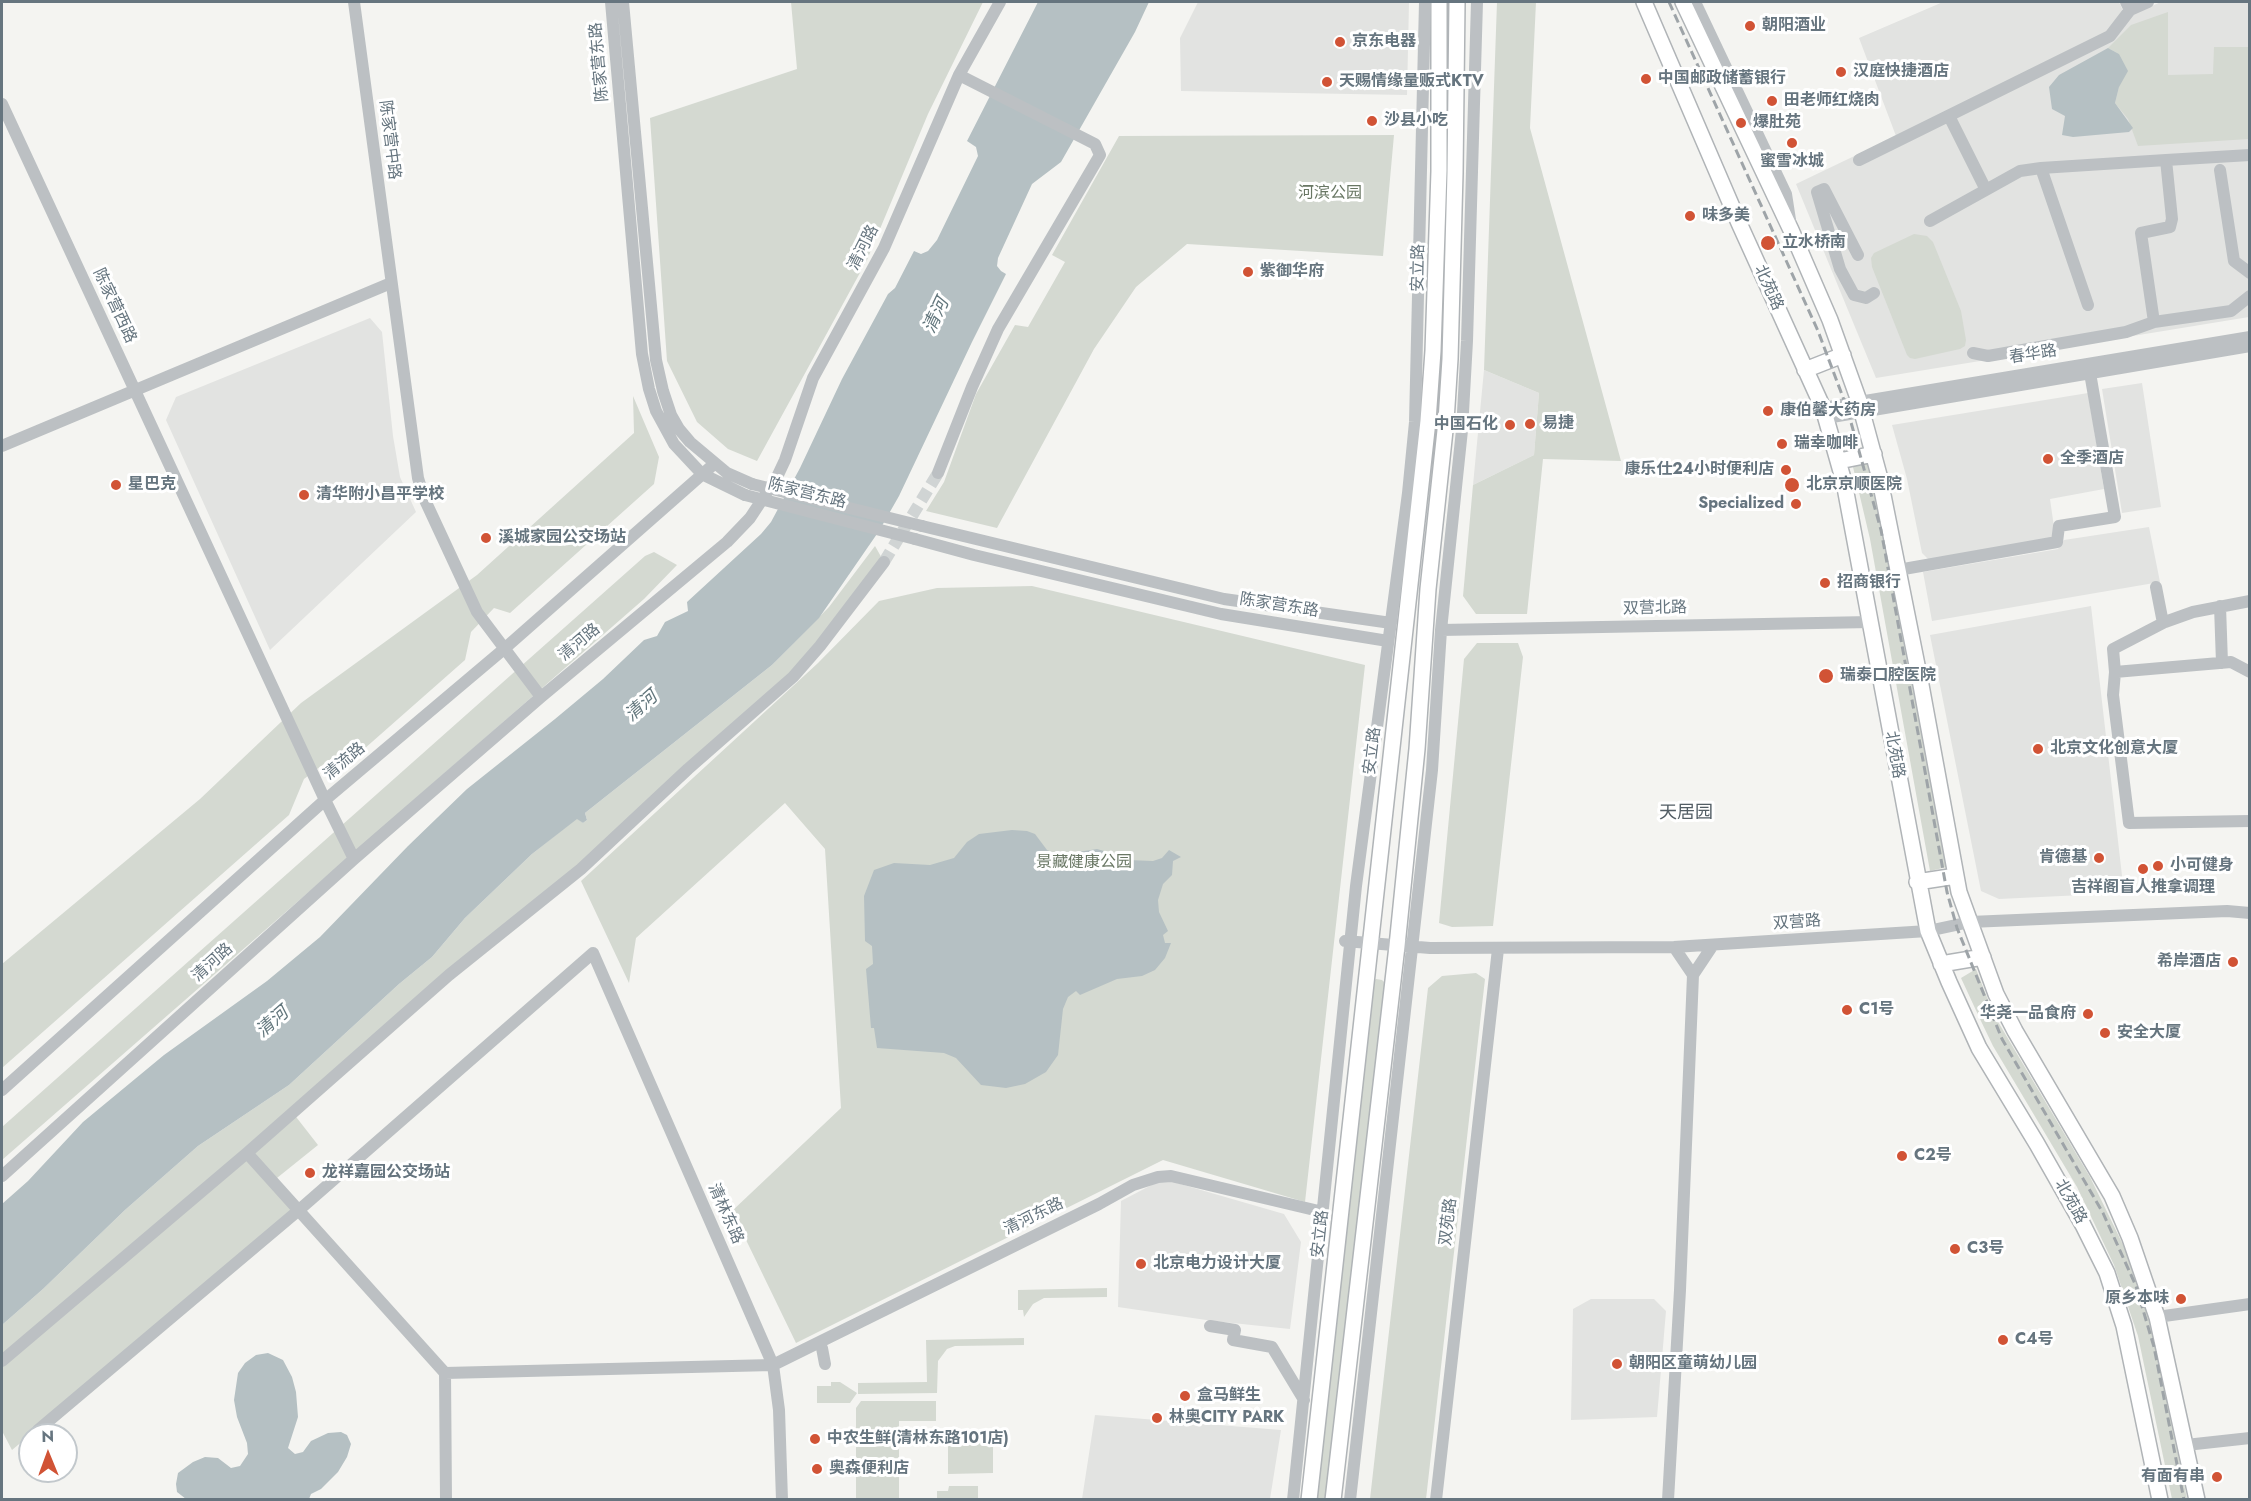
<!DOCTYPE html>
<html>
<head>
<meta charset="utf-8">
<style>
	body { margin:0 }
	#map { position:relative; width:2251px; height:1501px; overflow:hidden; background:#f4f4f1; font-family:Jost,sans-serif }
	canvas { display:block }
	.frame { position:absolute; inset:0; border:3px solid #66757f; pointer-events:none }
	.north { position:absolute; left:18px; top:1423px; width:60px; height:60px; box-sizing:border-box; background:#fff; border:2px solid #c2c8cc; border-radius:50%; rotate:359deg; font-size:16px; font-weight:700; line-height:24px; text-align:center; color:#66757f }
	.north::after { content:''; display:block; margin:auto; width:21px; height:27px; background:#d15335; clip-path:polygon(50% 0,100% 100%,50% 72%,0 100%) }
</style>
</head>
<body>
<div id="map">
<canvas width="2251" height="1501"></canvas>
<div class="frame"></div>
<div class="north">N</div>
</div>
<script>
const ctx = document.querySelector('canvas').getContext('2d');
ctx.lineJoin = 'round';
function fill(path, color) { ctx.fillStyle = color; ctx.fill(path, 'evenodd'); }
const shape = rows => new Path2D(rows.map(r => 'M' + r).join(''));
function stroke(path, color, width, dash) { ctx.strokeStyle = color; ctx.lineWidth = width; ctx.lineCap = dash ? 'butt' : 'round'; ctx.setLineDash(dash || []); ctx.stroke(path); }
function write(font, color, halo, rows, align = 'center') {
  ctx.font = font + ' Jost,"Noto Sans SC",sans-serif'; ctx.lineWidth = 6; ctx.setLineDash([]); ctx.textBaseline = 'middle'; ctx.strokeStyle = halo; ctx.fillStyle = color; for (const [text, x, y, turn = 0] of rows) {
    ctx.save(); ctx.translate(x, y); ctx.rotate((+turn || 0) * Math.PI / 180); ctx.textAlign = isNaN(turn) ? turn : align; if (halo) ctx.strokeText(text, 0, 0); ctx.fillText(text, 0, 0); ctx.restore();
  }
}
fill(shape([
	[1198,2,1409,2,1407,95,1181,91,1180,38],
	[1943,2,2119,2,2126,17,2161,2,2249,2,2249,317,1876,378,1796,184,1896,136,1859,38],
	[370,318,382,332,393,436,400,477,416,512,270,650,166,420,176,397],
	[1484,370,1539,393,1534,455,1473,485],
	[2142,383,2161,507,2122,513,2102,389],
	[2088,393,2104,489,2050,499,2056,541,1930,561,1922,553,1907,479,1892,425],
	[2149,527,2160,582,1932,621,1923,572,2058,549,2064,540],
	[2091,606,2124,893,1999,899,1981,891,1930,635],
	[1163,1179,1284,1214,1301,1242,1290,1329,1213,1321,1118,1307,1121,1201],
	[1591,1299,1654,1299,1666,1311,1657,1417,1571,1420,1573,1309],
	[1095,1415,1281,1430,1270,1499,1082,1499]
]), '#e2e3e1');
fill(shape([
	[791,2,983,2,928,114,867,260,757,461,728,449,697,422,667,361,650,118,797,69],
	[1497,2,1536,2,1530,128,1621,461,1543,459,1527,614,1476,614,1463,596,1473,485,1534,455,1539,393,1484,370],
	[2168,12,2168,75,2213,74,2214,47,2249,47,2249,139,2138,146,2128,119,2115,103,2119,87,2119,54,2108,48,2131,25],
	[1394,135,1383,256,1187,244,1136,287,1094,349,997,528,926,511,944,482,976,394,1015,325,1028,327,1065,262,1052,255,1119,136],
	[1914,234,1927,236,1933,242,1961,311,1966,340,1965,346,1960,349,1915,359,1910,358,1907,355,1872,267,1871,258,1874,253],
	[633,396,659,457,654,484,510,613,494,608,471,632,465,660,347,764,325,763,304,779,289,815,2,1068,2,964,200,799,301,703,477,575,634,433],
	[1859,462,1868,464,1890,558,1947,867,1930,871,1870,539,1853,467],
	[875,546,884,562,793,677,293,1113,318,1145,272,1182,299,1210,12,1450,2,1431,2,1325,43,1289,125,1210,198,1146,289,1085,399,984,432,957,465,918,532,854,577,818,583,823,587,820,585,813,772,665,829,607],
	[654,552,677,565,644,599,2,1160,2,1127,645,556],
	[1032,586,1365,665,1305,1202,1163,1160,796,1343,732,1211,841,1108,825,849,785,803,636,938,629,983,581,881,818,663,879,601,937,588],
	[1477,643,1518,643,1523,657,1493,926,1452,927,1439,923,1464,659],
	[1976,969,1994,1015,2090,1177,2130,1259,2154,1334,2187,1499,2172,1499,2138,1336,2114,1265,2077,1187,1993,1046,1980,1019,1961,978],
	[1476,973,1485,979,1426,1499,1370,1499,1428,988,1442,976],
	[1376,979,1382,980,1386,984,1329,1499,1313,1500,1371,983],
	[1107,1288,1107,1297,1044,1298,1033,1304,1024,1317,1023,1310,1018,1310,1018,1290],
	[1024,1338,1024,1345,955,1346,947,1349,938,1361,937,1393,858,1394,858,1383,927,1382,926,1340],
	[831,1382,840,1382,857,1393,850,1403,817,1403,817,1386,831,1386],
	[861,1401,936,1401,936,1421,899,1421,899,1499,856,1499,856,1408],
	[948,1441,993,1441,993,1473,948,1474],
	[949,1486,978,1486,978,1499,937,1499,937,1491,948,1491]
]), '#d4d9d1');
fill(shape([
	[1038,2,1149,2,1135,32,1061,162,1032,184,998,258,997,266,1001,271,1006,274,972,342,899,496,879,531,819,618,772,665,585,813,587,820,583,823,577,819,532,854,465,918,432,957,399,984,289,1085,198,1146,125,1210,43,1289,2,1325,2,1204,28,1181,83,1122,164,1055,267,981,320,937,408,846,467,789,555,719,603,679,644,640,657,636,665,622,688,611,687,602,761,534,771,522,800,468,842,379,888,294,895,288,914,251,921,254,928,251,937,240,978,156,976,147,967,141],
	[2108,48,2119,54,2128,71,2119,87,2115,103,2133,128,2129,132,2073,137,2062,135,2065,116,2052,109,2049,87,2059,75],
	[1012,830,1027,831,1035,834,1047,850,1059,855,1097,849,1118,855,1128,860,1153,861,1162,858,1169,850,1181,857,1173,861,1172,875,1163,884,1158,900,1159,912,1168,931,1163,935,1165,943,1171,943,1165,958,1155,970,1142,976,1117,979,1080,995,1076,991,1068,997,1063,1009,1058,1055,1046,1072,1025,1084,1006,1088,981,1085,956,1058,944,1053,877,1048,874,1028,871,1028,866,969,873,964,872,946,865,941,864,896,874,870,894,863,930,865,954,858,967,842,979,834],
	[268,1353,283,1360,292,1377,296,1392,298,1417,288,1448,295,1454,303,1452,311,1441,328,1433,341,1432,347,1435,351,1444,347,1457,338,1472,321,1489,311,1494,309,1499,186,1499,177,1492,176,1484,178,1473,193,1462,205,1457,218,1458,231,1468,240,1466,248,1454,247,1443,237,1417,234,1400,238,1373,245,1363,256,1355]
]), '#b5c0c3');
stroke(shape([
	[884,562,938,473]
]), '#d0d4d4', 12, [12, 6]);
const major = shape([
	[1644,2,1739,223,1823,408,1844,482,1928,931,1949,982,1979,1048,2037,1144,2083,1225,2107,1273,2124,1326,2160,1500],
	[1683,2,1791,230,1830,320,1859,401,1879,475,1921,685,1959,892,1996,994,2015,1031,2112,1196,2130,1238,2157,1317,2197,1500],
	[1805,370,1843,355],
	[1839,461,1874,454],
	[1917,882,1956,876],
	[1941,964,1983,957],
	[1309,1500,1428,421,1433,351,1439,171,1439,2],
	[1333,1500,1397,946,1417,749,1428,589,1446,421,1450,359,1455,173,1457,2]
]);
stroke(major, '#b0b4b7', 18);
stroke(shape([
	[354,2,418,478,424,498,477,612,541,697],
	[611,2,642,354,649,389,656,411,674,444,702,474,745,495],
	[623,2,656,360,663,391,671,415,679,429,690,442,727,473,752,484],
	[1695,2,1786,194,1790,220],
	[2126,2,2130,10,2148,2],
	[2,104,325,800,354,859],
	[1949,116,1986,190],
	[2250,155,2166,160,2172,219,2170,227,2141,233,2154,322,2231,311,2250,296],
	[1859,160,2110,36,2130,10],
	[2041,168,2166,160],
	[2220,170,2234,261,2250,273],
	[1930,221,2020,171,2041,168,2088,305],
	[1858,255,1824,189,1817,192,1840,269,1854,295,1866,298,1874,293],
	[1973,353,1988,356,2126,332,2154,322],
	[1823,408,2250,337],
	[1826,418,2250,346],
	[2,446,391,283],
	[938,473,972,387,998,329,1100,155,1095,144,959,75],
	[922,526,1224,599,1391,623],
	[915,539,974,555,1221,614,1388,641],
	[1898,570,2057,542,2059,526,2115,517,2090,373],
	[2156,587,2163,623],
	[2220,606,2222,663],
	[1441,630,1871,622],
	[2115,672,2113,649,2165,622,2193,612,2250,601],
	[2250,672,2231,662,2115,672,2113,695,2129,823,2250,821],
	[1345,941,1430,948,1674,947,1928,931,1970,922,2227,911,2250,913],
	[1674,947,1693,975],
	[2,1090,325,800,504,649,714,464],
	[247,1153,445,1373,773,1365,1099,1204,1133,1185,1158,1177,1171,1176,1323,1212],
	[2,1176,354,859,541,697,727,542,750,518,777,477,785,460,813,378,884,248,959,75,1000,2],
	[2157,1317,2250,1304],
	[1210,1326,1235,1330,1233,1340,1272,1347,1304,1400],
	[822,1348,825,1364],
	[2,1361,247,1153,449,975,581,869,688,769,793,677,820,646,884,562],
	[445,1373,446,1500],
	[38,1430,299,1210,593,953,773,1365,779,1410,782,1500],
	[2186,1445,2250,1438],
	[1293,1500,1356,886,1408,493,1415,422,1425,2],
	[1350,1500,1432,770,1441,630,1462,430,1467,341,1477,2],
	[1436,1500,1498,949],
	[1668,1500,1680,1290,1693,975,1713,945]
]), '#bcc0c3', 12);
stroke(major, '#fff', 15);
stroke(shape([
	[1669,2,1818,331,1847,408,1881,530,1947,892,1957,928,2002,1039,2103,1213,2136,1286,2154,1347,2184,1500]
]), '#9ea4a8', 3, [9, 4.5]);
stroke(shape([
	[752,484,922,526],
	[745,495,915,539]
]), '#bcc0c3', 12);
for (const [x, y, r, color] of [
	[1750,26,6,"#d15335"],
	[1340,42,6,"#d15335"],
	[1841,72,6,"#d15335"],
	[1646,79,6,"#d15335"],
	[1327,82,6,"#d15335"],
	[1772,101,6,"#d15335"],
	[1372,121,6,"#d15335"],
	[1741,123,6,"#d15335"],
	[1792,143,6,"#d15335"],
	[1690,216,6,"#d15335"],
	[1768,243,8,"#d15335"],
	[1248,272,6,"#d15335"],
	[1768,411,6,"#d15335"],
	[1530,424,6,"#d15335"],
	[1510,425,6,"#d15335"],
	[1782,444,6,"#d15335"],
	[2048,459,6,"#d15335"],
	[1786,470,6,"#d15335"],
	[116,485,6,"#d15335"],
	[1792,485,8,"#d15335"],
	[304,495,6,"#d15335"],
	[1796,504,6,"#d15335"],
	[486,538,6,"#d15335"],
	[1825,583,6,"#d15335"],
	[1826,676,8,"#d15335"],
	[2038,749,6,"#d15335"],
	[2099,858,6,"#d15335"],
	[2158,866,6,"#d15335"],
	[2143,869,6,"#d15335"],
	[2233,962,6,"#d15335"],
	[1847,1010,6,"#d15335"],
	[2088,1014,6,"#d15335"],
	[2105,1033,6,"#d15335"],
	[1902,1156,6,"#d15335"],
	[310,1173,6,"#d15335"],
	[1955,1249,6,"#d15335"],
	[1141,1264,6,"#d15335"],
	[2181,1299,6,"#d15335"],
	[2003,1340,6,"#d15335"],
	[1617,1364,6,"#d15335"],
	[1185,1396,6,"#d15335"],
	[1157,1418,6,"#d15335"],
	[815,1439,6,"#d15335"],
	[817,1469,6,"#d15335"],
	[2217,1477,6,"#d15335"]
]) { const dot = new Path2D(); dot.arc(x, y, r, 0, 2 * Math.PI); ctx.fillStyle = color; ctx.fill(dot); stroke(dot, '#fff', 2); }
write('bold 16px', '#66757f', '#fff', [
	["朝阳酒业",1762,26],
	["京东电器",1352,42],
	["汉庭快捷酒店",1853,72],
	["中国邮政储蓄银行",1658,79],
	["天赐情缘量贩式KTV",1339,82],
	["田老师红烧肉",1784,101],
	["沙县小吃",1384,121],
	["爆肚苑",1753,123],
	["蜜雪冰城",1792,162,"center"],
	["味多美",1702,216],
	["立水桥南",1782,243],
	["紫御华府",1260,272],
	["康伯馨大药房",1780,411],
	["易捷",1542,424],
	["中国石化",1498,425,"right"],
	["瑞幸咖啡",1794,444],
	["全季酒店",2060,459],
	["康乐仕24小时便利店",1774,470,"right"],
	["星巴克",128,485],
	["北京京顺医院",1806,485],
	["清华附小昌平学校",316,495],
	["Specialized",1784,504,"right"],
	["溪城家园公交场站",498,538],
	["招商银行",1837,583],
	["瑞泰口腔医院",1840,676],
	["北京文化创意大厦",2050,749],
	["肯德基",2087,858,"right"],
	["小可健身",2170,866],
	["吉祥阁盲人推拿调理",2143,888,"center"],
	["希岸酒店",2221,962,"right"],
	["C1号",1859,1010],
	["华尧一品食府",2076,1014,"right"],
	["安全大厦",2117,1033],
	["C2号",1914,1156],
	["龙祥嘉园公交场站",322,1173],
	["C3号",1967,1249],
	["北京电力设计大厦",1153,1264],
	["原乡本味",2169,1299,"right"],
	["C4号",2015,1340],
	["朝阳区童萌幼儿园",1629,1364],
	["盒马鲜生",1197,1396],
	["林奥CITY PARK",1169,1418],
	["中农生鲜(清林东路101店)",827,1439],
	["奥森便利店",829,1469],
	["有面有串",2205,1477,"right"]
], 'left');
write('16px', '#66757f', '#fff', [
	["陈家营东路",600,62,-95],
	["陈家营中路",389,140,83],
	["清河路",864,248,-63],
	["安立路",1419,268,-89],
	["北苑路",1768,288,66],
	["陈家营西路",114,306,65],
	["春华路",2033,355,-9],
	["陈家营东路",807,494,14],
	["陈家营东路",1279,606,9],
	["双营北路",1655,609,-1],
	["清河路",580,643,-40],
	["安立路",1373,751,-83],
	["北苑路",1894,755,80],
	["清流路",345,762,-40],
	["双营路",1797,923,-4],
	["清河路",213,963,-42],
	["北苑路",2070,1202,61],
	["清林东路",725,1214,66],
	["清河东路",1034,1217,-26],
	["双苑路",1449,1222,-83],
	["安立路",1321,1234,-84]
]);
write('16px', '#697764', '#fff', [
	["河滨公园",1330,194],
	["景藏健康公园",1084,863]
]);
write('italic 18px', '#62767c', '#fff', [
	["清河",937,316,-65],
	["清河",642,707,-41],
	["清河",273,1023,-41]
]);
write('18px', '#535e65', '#fff', [
	["天居园",1686,814]
]);
</script>
</body>
</html>
